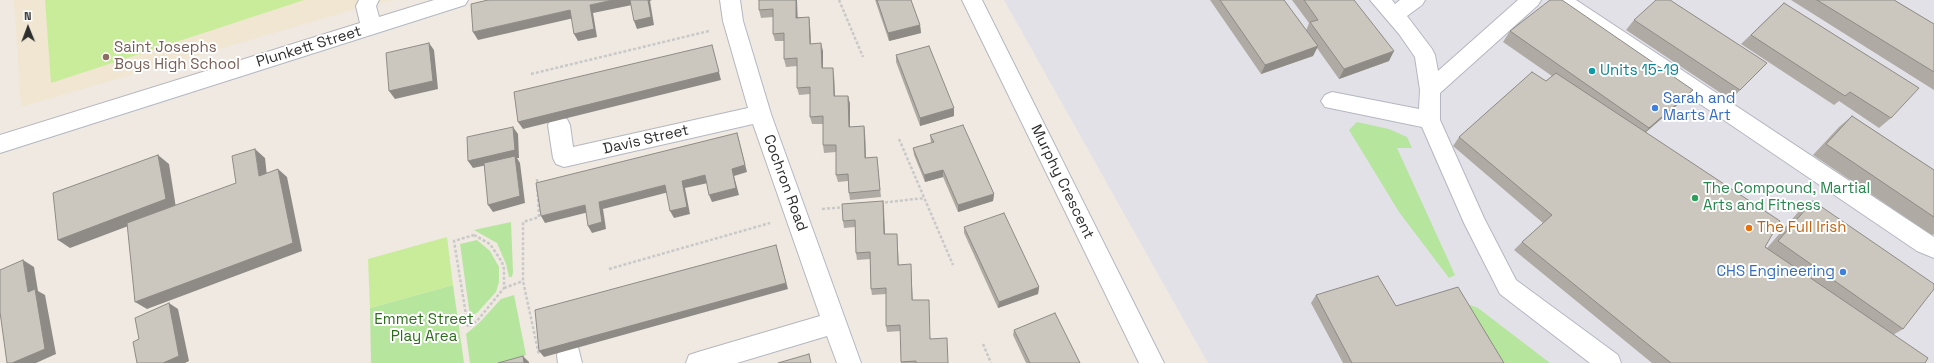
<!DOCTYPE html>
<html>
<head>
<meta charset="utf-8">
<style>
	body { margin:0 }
	#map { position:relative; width:1934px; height:363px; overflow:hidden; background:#efe9e1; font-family:"Space Grotesk",sans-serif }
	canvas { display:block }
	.north { position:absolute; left:8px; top:8px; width:40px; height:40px; -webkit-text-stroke:3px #fff; paint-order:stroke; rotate:359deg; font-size:11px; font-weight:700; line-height:16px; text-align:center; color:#2e2e2e }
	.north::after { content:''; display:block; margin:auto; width:14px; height:18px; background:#2e2e2e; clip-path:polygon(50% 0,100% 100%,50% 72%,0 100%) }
</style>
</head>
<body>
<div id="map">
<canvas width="1934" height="363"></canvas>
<div class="north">N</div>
</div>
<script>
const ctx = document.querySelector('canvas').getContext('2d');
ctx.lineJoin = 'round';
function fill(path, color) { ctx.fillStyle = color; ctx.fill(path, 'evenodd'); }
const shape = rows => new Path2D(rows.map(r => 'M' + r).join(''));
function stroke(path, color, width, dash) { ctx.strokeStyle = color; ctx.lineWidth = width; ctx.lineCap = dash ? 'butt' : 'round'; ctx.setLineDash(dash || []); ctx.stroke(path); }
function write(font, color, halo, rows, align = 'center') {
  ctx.font = font + ' "Space Grotesk",sans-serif'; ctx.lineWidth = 4; ctx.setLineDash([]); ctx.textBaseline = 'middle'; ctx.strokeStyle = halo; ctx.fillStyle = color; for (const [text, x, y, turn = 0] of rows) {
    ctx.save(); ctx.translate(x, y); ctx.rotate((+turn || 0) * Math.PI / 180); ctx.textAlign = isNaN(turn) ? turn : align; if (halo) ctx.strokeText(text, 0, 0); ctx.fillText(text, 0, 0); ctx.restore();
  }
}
fill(shape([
	[1004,0,1934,0,1934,363,1208,363]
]), '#e3e1e8');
fill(shape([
	[14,0,393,0,366,6,21,107]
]), '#f0e6d1');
fill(shape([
	[1357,122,1389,129,1407,137,1412,148,1397,148,1455,275,1449,278,1399,212,1349,130],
	[511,222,513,272,512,277,509,277,506,264,497,243,474,230],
	[477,240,490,251,499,267,499,282,496,292,477,313,470,316,460,244],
	[453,285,464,363,371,363,370,308],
	[514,295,526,355,498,363,470,363,466,334,479,323,501,299],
	[1465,303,1478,308,1550,363,1501,363]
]), '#b6e59e');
fill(shape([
	[45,0,304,0,51,83],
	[447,237,453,285,370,308,368,259]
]), '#c9ec9a');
const minor = shape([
	[359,0,379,0,376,6,379,17,434,0,468,0,465,5,0,153,0,135,360,23,356,6,359,0],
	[720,0,740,0,743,21,771,114,861,363,837,363,827,336,737,363,686,363,689,355,698,352,820,316,753,124,564,167,556,164,553,158,548,125,551,119,559,116,567,119,570,125,573,147,748,108,723,21,720,0],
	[962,0,982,0,1164,363,1139,363,962,0],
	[1370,0,1392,0,1395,4,1400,0,1425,0,1422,5,1407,16,1432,49,1435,55,1438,71,1518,0,1541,0,1538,5,1440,93,1440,120,1484,218,1516,280,1618,355,1621,363,1590,363,1500,294,1464,223,1422,127,1325,107,1321,101,1325,95,1332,92,1419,109,1420,90,1415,57,1399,34,1370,0],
	[1551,0,1576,0,1934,237,1934,258,1917,251,1554,5,1551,0],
	[569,344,578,347,582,363,558,363,557,355,560,347,569,344]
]);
stroke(minor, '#b4b7c1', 2);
stroke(shape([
	[839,0,863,57],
	[531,74,709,31],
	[899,139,953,265],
	[537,179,539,217,523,222,523,281,539,355],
	[880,203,924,198],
	[822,209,845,207],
	[474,235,490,244,502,262,504,269,504,288,477,321,468,327,454,241,474,235],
	[609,269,770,223],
	[504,288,523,281],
	[983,344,991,363]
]), '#c9c9c9', 2.5, [3, 2]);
fill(minor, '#fff');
fill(shape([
	[759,0,798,17,809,17,810,25,811,44,823,51,823,68,834,75,835,96,848,96,850,104,850,127,864,126,865,133,866,158,877,157,881,197,850,200,849,193,848,181,838,182,836,175,836,152,824,153,823,145,823,124,812,124,810,117,810,94,799,95,797,88,797,66,786,67,784,59,784,41,775,41,773,34,773,17,761,18,759,10],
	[875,0,911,0,920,25,921,33,889,41],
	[1210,0,1284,0,1306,31,1309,23,1292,0,1354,0,1389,61,1339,79,1317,48,1313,56,1261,74],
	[1791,0,1894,0,1934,24,1934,90],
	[1784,3,1891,118,1879,128,1839,101,1834,105,1741,44],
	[1634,20,1740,90,1731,100,1626,30],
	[1510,31,1683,100,1646,132,1767,248,1800,210,1813,201,1903,329,1893,335,1925,363,1652,363,1514,250,1522,242,1543,223,1453,146,1459,137,1546,81,1552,76,1503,42],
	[896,55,954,116,920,126,896,62],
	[1852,116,1934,170,1934,234,1932,235,1813,155,1839,127],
	[930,135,994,194,993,201,958,212,943,177,925,182,914,155,913,148,931,143],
	[883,201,885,234,897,234,899,265,911,271,913,300,931,339,948,363,901,363,901,331,887,332,886,326,886,294,872,295,871,289,870,259,857,260,856,253,855,227,844,228,843,221],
	[964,227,1039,287,1038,294,998,308,964,233],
	[1316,295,1504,363,1343,363,1311,303],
	[1014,330,1080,363,1026,363,1013,335]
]), '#afaba4');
fill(shape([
	[613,0,631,0,632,5,593,13,597,37,578,41,574,34,590,5],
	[648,0,652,0,650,1,654,25,637,29,634,21],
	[796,0,797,0,798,25,796,18],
	[570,10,574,18,478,40,473,32],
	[809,17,810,25,811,51,810,44],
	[920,25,921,33,889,41,888,33],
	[429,43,434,50,438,89,395,99,389,91],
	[821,43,823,51,823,76,822,68],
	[712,45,721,80,523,129,518,122],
	[1318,46,1313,56,1261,74,1265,65],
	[1394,51,1389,61,1339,79,1344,69],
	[833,68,834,75,835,104,834,96],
	[1693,90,1683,100,1639,138,1649,128],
	[848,96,850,104,850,134,849,127],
	[954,108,954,116,920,126,920,118],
	[864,126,865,133,866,165,865,158],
	[513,127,518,134,519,158,517,158,520,163,525,203,493,212,488,205,515,159,473,168,468,161],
	[737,133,739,140,747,172,734,176,739,195,712,202,709,195,732,169],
	[255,149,265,158,268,185,259,176],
	[158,155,169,164,176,208,70,248,58,240],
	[278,169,287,177,302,251,147,309,135,302],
	[943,170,943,177,925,182,924,175],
	[705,175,708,183,685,188,690,214,674,218,670,211,682,181],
	[665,185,669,192,603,209,606,229,592,233,588,226,599,202],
	[994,194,993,201,958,212,958,205],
	[883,201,884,207,885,241,884,234],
	[585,205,589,212,545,223,541,216],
	[776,245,788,289,544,357,539,351],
	[23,260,34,267,38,291,45,295,56,354,36,363,12,363,28,292],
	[1039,287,1038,294,998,308,999,302],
	[169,303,178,309,189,361,185,363,163,363],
	[523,356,529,362,529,363,524,363]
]), '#8e8b86');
const building = shape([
	[488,0,613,0,590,5,594,29,574,34,570,10,473,32,471,4,488,0],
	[630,0,648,0,651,17,634,21,630,0],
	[759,0,796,0,796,18,809,17,810,44,821,43,822,68,833,68,834,96,848,96,849,127,864,126,865,158,877,157,880,190,849,193,848,174,836,175,836,145,823,145,823,116,810,117,810,87,797,88,797,58,784,59,784,33,773,34,773,9,759,10,759,0],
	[877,0,911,0,920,25,888,33,877,0],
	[1220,0,1284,0,1318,46,1265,65,1220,0],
	[1304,0,1354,0,1394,51,1344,69,1310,22,1318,20,1304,0],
	[1550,0,1562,0,1693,90,1649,128,1510,31,1550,0],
	[1656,0,1670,0,1767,63,1740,90,1634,20,1656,0],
	[1817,0,1894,0,1934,24,1934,72,1817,0],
	[1784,3,1919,88,1891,118,1850,92,1845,96,1751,35,1784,3],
	[429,43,433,81,389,91,386,53,429,43],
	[712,45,719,72,518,122,514,92,712,45],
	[929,46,954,108,920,118,896,55,929,46],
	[1532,72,1546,81,1556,73,1780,221,1765,247,1928,358,1925,363,1671,363,1522,242,1552,215,1459,137,1532,72],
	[1852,116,1934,170,1934,217,1826,144,1852,116],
	[963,125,994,194,958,205,943,170,924,175,913,148,934,142,930,135,963,125],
	[513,127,515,150,468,161,467,137,513,127],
	[737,133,745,165,732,169,736,188,709,195,705,175,682,181,687,207,670,211,665,185,599,202,602,222,588,226,585,205,541,216,536,183,737,133],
	[255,149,259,176,278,169,293,243,135,302,127,223,236,183,232,156,255,149],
	[158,155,166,199,58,240,53,193,158,155],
	[515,156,520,196,488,205,484,163,515,156],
	[883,201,884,234,897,234,898,265,911,264,912,300,929,300,930,339,947,338,948,363,916,363,916,361,901,362,900,325,886,326,886,288,871,289,870,252,856,253,855,220,843,221,842,204,883,201],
	[1813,201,1934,284,1934,289,1903,329,1778,241,1813,201],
	[1004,213,1039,287,999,302,964,227,1004,213],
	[776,245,786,283,539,351,535,310,776,245],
	[23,260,28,292,35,289,45,349,12,363,7,363,0,312,0,270,23,260],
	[1378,276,1396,306,1458,287,1504,363,1352,363,1316,295,1378,276],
	[169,303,179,356,163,363,137,363,133,342,139,339,135,318,169,303],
	[1055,313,1080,363,1030,363,1014,330,1055,313],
	[809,354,811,363,778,363,809,354],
	[523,356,524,363,498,363,523,356]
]);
fill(building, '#cbc7bf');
stroke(building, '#8e8b86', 1);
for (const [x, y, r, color] of [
	[106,57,4,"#8d6e63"],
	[1592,71,4,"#0f9aa8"],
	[1655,108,4,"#3f7fe0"],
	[1695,198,4,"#2e9e5b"],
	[1749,228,4,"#e8710a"],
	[1843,272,4,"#3f7fe0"]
]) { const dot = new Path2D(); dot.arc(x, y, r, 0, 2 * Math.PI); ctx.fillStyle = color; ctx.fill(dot); stroke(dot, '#fff', 1.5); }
write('15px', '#2e2e2e', '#fff', [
	["Plunkett Street",309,47,-17],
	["Davis Street",646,140,-13],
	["Murphy Crescent",1062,182,64],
	["Cochron Road",785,183,70]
]);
write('15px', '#785e54', '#fff', [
	["Saint Josephs",114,48],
	["Boys High School",114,65]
], 'left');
write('15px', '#0d838f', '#fff', [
	["Units 15-19",1600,71]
], 'left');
write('15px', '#366cbe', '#fff', [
	["Sarah and",1663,99],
	["Marts Art",1663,116],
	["CHS Engineering",1835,272,"right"]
], 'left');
write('15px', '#27864d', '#fff', [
	["The Compound, Martial",1703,189],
	["Arts and Fitness",1703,206]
], 'left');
write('15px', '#c56008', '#fff', [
	["The Full Irish",1757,228]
], 'left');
write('15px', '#2c6e1b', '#fff', [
	["Emmet Street",424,320],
	["Play Area",424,337]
]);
</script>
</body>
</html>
